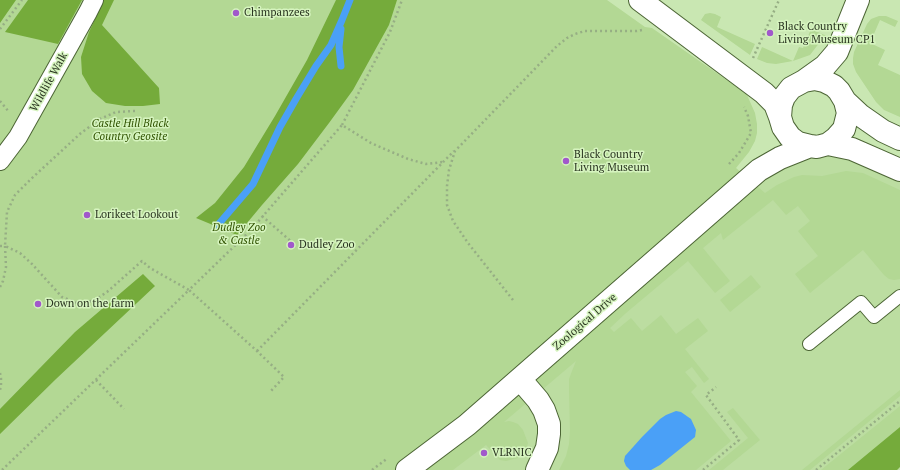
<!DOCTYPE html>
<html>
<head>
<meta charset="utf-8">
<style>
	body { margin:0 }
	canvas { display:block; background:#c9e7b2 }
</style>
</head>
<body>
<canvas width="900" height="470"></canvas>
<script>
const ctx = document.querySelector('canvas').getContext('2d');
ctx.lineJoin = 'round';
function fill(path, color) { ctx.fillStyle = color; ctx.fill(path, 'evenodd'); }
const shape = rows => new Path2D(rows.map(r => 'M' + r).join(''));
function stroke(path, color, width, dash) { ctx.strokeStyle = color; ctx.lineWidth = width; ctx.lineCap = dash ? 'butt' : 'round'; ctx.setLineDash(dash || []); ctx.stroke(path); }
function write(font, color, halo, rows, align = 'center') {
  ctx.font = font + ' "PT Serif",serif'; ctx.lineWidth = 3; ctx.setLineDash([]); ctx.textBaseline = 'middle'; ctx.strokeStyle = halo; ctx.fillStyle = color; for (const [text, x, y, turn = 0] of rows) {
    ctx.save(); ctx.translate(x, y); ctx.rotate((+turn || 0) * Math.PI / 180); ctx.textAlign = isNaN(turn) ? turn : align; if (halo) ctx.strokeText(text, 0, 0); ctx.fillText(text, 0, 0); ctx.restore();
  }
}
fill(shape([
	[810,146,900,170,900,470,444,470,702,221]
]), '#bcdda1');
fill(shape([
	[0,0,607,0,645,27,652,28,731,83,747,95,755,113,757,124,757,133,755,141,749,152,736,168,765,193,777,185,794,177,802,175,822,176,846,171,863,173,900,190,900,279,894,280,889,279,884,275,863,250,810,293,795,274,818,256,798,231,810,221,798,206,786,215,773,200,723,240,721,233,703,248,730,281,715,293,688,261,626,313,610,328,614,332,631,318,642,331,661,315,676,334,698,318,708,331,685,349,709,379,704,383,692,367,685,372,697,386,691,392,731,441,696,470,559,470,566,456,569,444,570,431,569,390,569,379,572,371,576,361,504,422,509,421,513,422,518,424,523,430,528,443,526,450,523,455,518,458,506,461,500,460,486,445,453,470,0,470],
	[710,13,715,14,721,17,717,27,755,44,750,55,701,20,705,14],
	[879,16,886,16,898,21,895,27,880,20,870,43,885,50,878,65,900,75,900,117,884,110,876,102,856,72,853,64,853,58,854,52,867,24,871,19],
	[811,29,829,37,826,45,820,42,810,55,793,61,776,64,767,63,757,59,762,47,793,61,799,47,803,48],
	[751,275,761,287,730,312,720,300],
	[900,390,900,396,810,470,802,470],
	[900,406,900,427,848,470,821,470],
	[733,408,760,440,723,470,709,470,748,438,727,412]
]), '#b3d894');
fill(shape([
	[0,0,16,0,0,23],
	[28,0,82,0,58,44,5,32],
	[104,0,114,0,102,25,159,88,160,104,143,106,125,106,106,103,92,91,82,74,81,57,89,32],
	[336,0,397,0,389,25,353,90,329,123,298,164,262,205,237,235,196,218,215,203,244,167,275,116,307,60],
	[143,274,155,286,56,379,0,434,0,409,75,332],
	[900,427,900,467,897,470,848,470]
]), '#75ab3b');
fill(shape([
	[676,411,681,412,691,419,696,430,695,437,660,465,651,470,630,470,626,466,624,461,625,456,642,437,660,419,666,415]
]), '#4aa0f7');
stroke(shape([
	[341,66,339,47,341,29],
	[217,226,253,184,280,127,296,99,316,66,331,45,342,20,350,0]
]), '#4aa0f7', 7);
const service = shape([
	[809,344,861,302,874,317,900,296]
]);
const pedestrian = shape([
	[0,161,18,137,88,12,94,0]
]);
const minor = shape([
	[640,0,764,93,775,104,780,117],
	[804,81,825,66,837,52,858,0],
	[900,139,883,131,860,115,845,101,839,91,834,86,824,81,815,79,804,81,791,88,784,97,781,105,780,117,783,127,790,137,798,143,810,146,817,147,828,144,852,149,900,170],
	[828,144,836,138,844,129,848,113,845,101],
	[520,379,538,400,544,410,549,424,549,434,547,448,537,470],
	[407,470,467,425,759,170,780,158,810,146]
]);
stroke(service, '#4c6535', 14);
stroke(pedestrian, '#4c6535', 20);
stroke(minor, '#4c6535', 24);
stroke(shape([
	[0,29,22,0],
	[753,58,779,0],
	[0,101,9,112],
	[135,111,116,112,100,119,81,133,31,179,15,195,7,212,5,246,20,253,32,264,62,297,80,304,95,300,107,292,142,261,150,268,189,290,250,231,342,125,371,143,408,159,426,164,443,162],
	[342,125,390,32,402,0],
	[729,164,739,153,751,133,748,116,744,107],
	[262,216,294,244],
	[0,246,5,246,6,267,3,281,0,287],
	[513,300,468,243,453,221,447,205,447,186,449,170,455,151,557,46,567,38,575,34,585,31,637,31,642,30],
	[257,351,454,151],
	[0,373,1,378,1,386,0,390],
	[96,380,124,409],
	[2,470,189,290,257,351,284,377,270,392],
	[372,470,388,458],
	[703,470,739,440,706,395,716,387],
	[816,470,900,401]
]), '#96ae84', 2.5, [2, 3]);
stroke(service, '#fff', 12);
stroke(pedestrian, '#fff', 18);
stroke(minor, '#fff', 22);
for (const [x, y, r, color] of [
	[236,13,4,"#a158cb"],
	[770,33,4,"#a158cb"],
	[566,161,4,"#a158cb"],
	[87,215,4,"#a158cb"],
	[291,245,4,"#a158cb"],
	[38,304,4,"#a158cb"],
	[484,453,4,"#a158cb"]
]) { const dot = new Path2D(); dot.arc(x, y, r, 0, 2 * Math.PI); ctx.fillStyle = color; ctx.fill(dot); stroke(dot, '#d6f4bf', 1.5); }
write('11px', '#293420', '#d6f4bf', [
	["Chimpanzees",244,13],
	["Black Country",778,27],
	["Living Museum CP1",778,40],
	["Black Country",574,155],
	["Living Museum",574,168],
	["Lorikeet Lookout",95,215],
	["Dudley Zoo",299,245],
	["Down on the farm",46,304],
	["VLRNIC",492,453]
], 'left');
write('11px', '#293420', '#d6f4bf', [
	["Wildlife Walk",49,82,-61],
	["Zoological Drive",585,322,-41]
]);
write('italic 11px', '#305200', '#d6f4bf', [
	["Castle Hill Black",130,124],
	["Country Geosite",130,137],
	["Dudley Zoo",239,228],
	["& Castle",239,241]
]);
</script>
</body>
</html>
